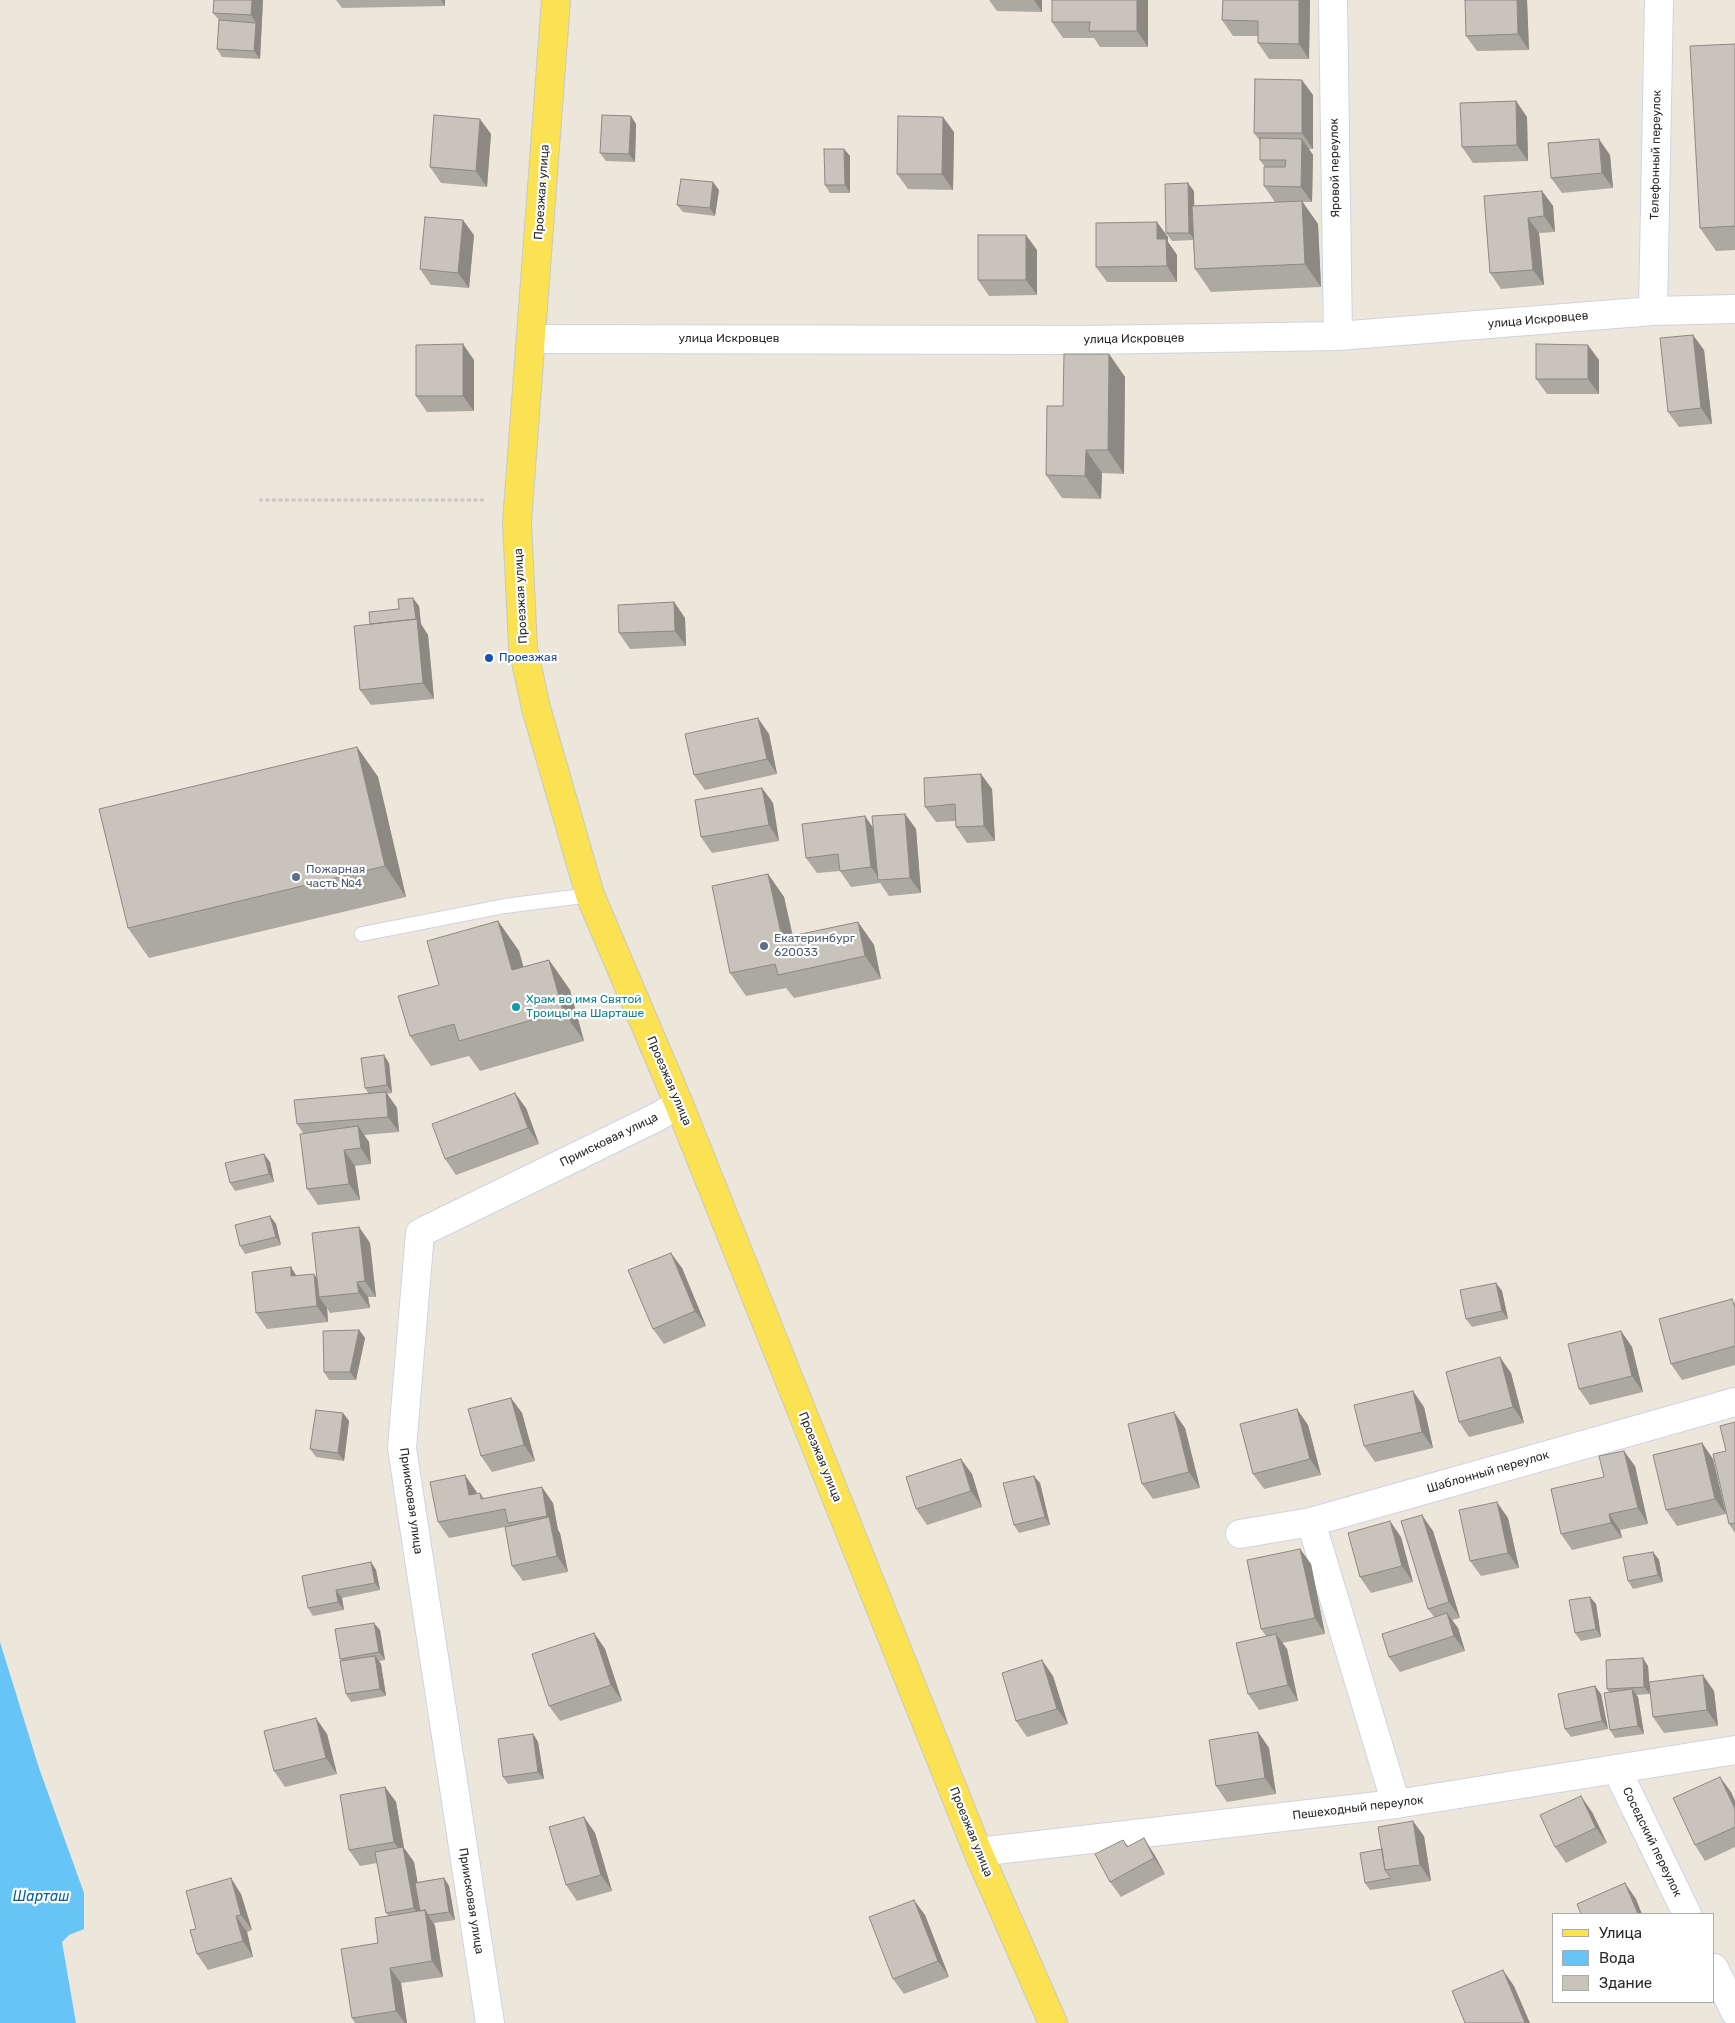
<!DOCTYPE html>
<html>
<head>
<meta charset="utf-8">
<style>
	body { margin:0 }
	#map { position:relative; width:1735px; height:2023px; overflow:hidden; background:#ede7db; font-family:Rubik,sans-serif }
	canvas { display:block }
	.legend { position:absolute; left:1552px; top:1913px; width:162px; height:90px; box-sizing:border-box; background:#fff; border:1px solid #aaa; margin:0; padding:6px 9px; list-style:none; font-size:15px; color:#2a2a2a }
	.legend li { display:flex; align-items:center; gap:10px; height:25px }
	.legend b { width:25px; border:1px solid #aaa }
</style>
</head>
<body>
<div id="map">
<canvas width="1735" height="2023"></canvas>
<ul class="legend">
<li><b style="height:6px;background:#fae253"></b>Улица</li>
<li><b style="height:14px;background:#67c4f7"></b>Вода</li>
<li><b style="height:14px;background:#c8c4bb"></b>Здание</li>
</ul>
</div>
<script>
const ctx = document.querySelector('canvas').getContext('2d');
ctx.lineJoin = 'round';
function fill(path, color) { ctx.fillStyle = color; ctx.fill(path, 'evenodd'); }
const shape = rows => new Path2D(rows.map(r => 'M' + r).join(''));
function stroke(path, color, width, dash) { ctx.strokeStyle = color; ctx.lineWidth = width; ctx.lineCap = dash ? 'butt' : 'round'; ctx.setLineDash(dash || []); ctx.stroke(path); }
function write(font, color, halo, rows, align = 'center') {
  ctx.font = font + ' Rubik,sans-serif'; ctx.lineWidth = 4.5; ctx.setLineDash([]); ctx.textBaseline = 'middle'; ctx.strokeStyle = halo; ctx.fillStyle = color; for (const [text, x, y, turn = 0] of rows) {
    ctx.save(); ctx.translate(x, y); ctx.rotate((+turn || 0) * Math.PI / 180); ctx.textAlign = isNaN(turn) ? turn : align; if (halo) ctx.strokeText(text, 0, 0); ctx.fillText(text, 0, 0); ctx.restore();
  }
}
fill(shape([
	[0,1642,39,1768,84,1893,84,1929,69,1935,62,1942,76,2023,0,2023]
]), '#67c4f7');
const service = shape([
	[362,934,505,906,590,895]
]);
const minor = shape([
	[1333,0,1338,336],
	[1653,311,1659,0],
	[531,339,1085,340,1338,336,1653,311,1735,309],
	[1311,1522,1396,1804],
	[1240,1534,1311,1522,1735,1402],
	[1617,1770,1687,1914],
	[978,1852,1396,1804,1735,1750],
	[1714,1968,1735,2012],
	[490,2023,402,1448,420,1233,657,1117,679,1104]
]);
const primary = shape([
	[556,0,517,522,523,648,536,708,590,895,679,1104,978,1852,1053,2023]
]);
stroke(service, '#d0d2e4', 16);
stroke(minor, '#d0d2e4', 30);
stroke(primary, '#c8c8c8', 30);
stroke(shape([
	[259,500,486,500]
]), '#c8c8c8', 3, [4, 2.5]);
stroke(service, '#fff', 14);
stroke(minor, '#fff', 28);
stroke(primary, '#fae253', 28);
fill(shape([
	[263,0,260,59,222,57,217,49,219,20,213,13],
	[336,0,445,0,445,6,342,8],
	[989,0,1042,0,1042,12,997,11],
	[1052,0,1148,0,1148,47,1100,47,1094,38,1063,38,1052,22],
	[1223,0,1310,0,1309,59,1269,59,1258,43,1258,36,1233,36,1222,20],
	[1527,0,1529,50,1477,51,1466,36],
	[1735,44,1735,250,1716,251,1700,228],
	[1313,95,1313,149,1309,149,1313,155,1312,202,1302,202,1318,224,1321,287,1211,292,1195,269,1193,240,1172,241,1166,233,1194,191,1194,206,1287,202,1275,202,1264,186,1265,167,1260,160,1260,141,1254,133],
	[1516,101,1527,117,1528,161,1473,163,1462,147],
	[636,124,635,162,606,161,600,153],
	[954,132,953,190,908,189,897,174],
	[491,134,487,187,441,183,430,167],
	[844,149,850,156,850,193,830,193,825,185],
	[1610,155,1613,188,1562,193,1551,178],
	[719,190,715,216,683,212,677,205],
	[1542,191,1553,206,1555,232,1539,233,1544,285,1501,289,1490,273],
	[474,235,469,288,431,285,420,269],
	[1168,237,1168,242,1177,255,1177,282,1107,282,1096,267],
	[1037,250,1037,295,989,296,978,280],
	[1704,350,1712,424,1679,427,1668,412],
	[1109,354,1125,377,1124,474,1102,473,1101,499,1062,498,1046,475,1063,406],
	[474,360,474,411,427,412,416,396],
	[1599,360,1599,394,1547,394,1536,379],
	[674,602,685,618,686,646,630,649,619,633],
	[419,606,421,624,428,635,434,699,371,705,360,690,370,624,399,609],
	[769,734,777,774,705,790,694,775],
	[357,747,378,777,406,897,149,958,128,928],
	[981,774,992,789,995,841,967,843,956,827,956,821,936,822,925,807],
	[762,788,773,803,779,841,712,853,701,837],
	[905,814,916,829,921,893,889,896,880,883,851,887,840,871,817,873,806,858,865,816,873,828],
	[768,874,784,897,793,936,858,922,874,945,881,979,794,998,786,988,746,996,730,973],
	[498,921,519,951,523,967,549,960,570,990,584,1041,480,1071,469,1056,431,1066,410,1036,439,985],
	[389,1063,392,1093,387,1094,397,1108,399,1132,364,1135,369,1142,371,1164,355,1166,360,1200,318,1205,307,1189,303,1133,297,1124,369,1094,365,1088],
	[526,1108,539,1144,456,1175,445,1159],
	[270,1162,274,1182,235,1191,230,1183],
	[270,1216,276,1224,281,1245,245,1254,240,1246],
	[359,1227,370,1243,376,1297,368,1297,370,1308,330,1313,327,1308,328,1322,267,1329,256,1313,296,1276,317,1278],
	[682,1268,706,1326,664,1344,653,1329],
	[1496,1283,1502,1291,1508,1319,1472,1327,1466,1319],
	[1735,1302,1735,1365,1682,1380,1671,1364],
	[359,1330,365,1338,356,1380,329,1380,324,1372],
	[1621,1331,1632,1347,1643,1392,1590,1405,1579,1389],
	[1511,1373,1524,1423,1469,1437,1459,1422],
	[511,1398,522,1413,535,1461,492,1472,481,1456],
	[1424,1407,1433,1448,1375,1462,1364,1446],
	[343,1413,349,1421,344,1461,316,1457,310,1449],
	[1735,1422,1735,1533,1729,1524,1726,1451],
	[1308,1425,1321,1475,1264,1489,1253,1474],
	[1185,1428,1200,1488,1153,1499,1142,1484],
	[1702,1443,1713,1459,1726,1514,1677,1526,1666,1510],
	[1635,1466,1648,1524,1620,1530,1622,1538,1572,1550,1561,1534,1604,1477],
	[972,1474,982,1507,927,1525,916,1509],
	[1040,1483,1050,1525,1019,1533,1014,1525],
	[476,1491,477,1493,480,1493,484,1498,553,1503,558,1530,560,1533,568,1572,523,1581,512,1566,505,1527,449,1538,438,1522],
	[1508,1518,1519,1568,1481,1576,1470,1561],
	[1433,1531,1460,1618,1452,1620,1458,1628,1465,1651,1400,1672,1389,1657,1434,1617,1428,1609],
	[1401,1537,1413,1582,1371,1593,1360,1577],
	[1300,1549,1311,1564,1325,1634,1282,1643,1287,1649,1298,1701,1259,1710,1248,1694,1266,1636,1261,1629],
	[1653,1552,1659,1560,1663,1582,1633,1589,1628,1581],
	[371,1562,376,1570,380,1590,342,1598,344,1610,313,1616,308,1608],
	[1590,1597,1596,1604,1601,1637,1581,1641,1575,1633],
	[380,1630,385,1660,379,1661,381,1664,386,1696,351,1702,346,1694,341,1661,340,1659],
	[594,1633,605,1649,622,1701,560,1721,549,1706],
	[1648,1666,1650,1694,1636,1695,1638,1697,1644,1734,1615,1738,1610,1730,1609,1692,1607,1689],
	[1053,1676,1068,1724,1027,1737,1016,1721],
	[1714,1691,1718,1726,1664,1733,1653,1717],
	[1601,1694,1608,1729,1571,1737,1565,1729],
	[1258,1732,1269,1748,1276,1794,1227,1802,1216,1786],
	[327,1734,337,1774,285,1787,274,1771],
	[533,1734,538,1742,544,1779,508,1784,503,1777],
	[385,1787,396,1802,404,1848,414,1862,417,1882,444,1878,449,1886,455,1920,434,1923,435,1926,443,1977,401,1983,407,2023,355,2023,352,2018,388,1915,386,1913,377,1863,360,1866,349,1850],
	[1731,1792,1735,1801,1735,1847,1705,1861,1695,1845],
	[1592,1812,1607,1843,1566,1863,1555,1847],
	[584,1817,595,1833,612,1891,577,1901,566,1885],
	[1424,1836,1431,1881,1370,1890,1365,1883,1382,1849],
	[1123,1840,1128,1846,1154,1854,1165,1874,1121,1897,1110,1882],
	[241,1894,252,1930,247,1932,253,1957,208,1970,197,1954,196,1929],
	[925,1915,949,1977,904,1994,893,1979]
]), '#aca9a1');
fill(shape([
	[252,0,263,0,260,59,254,51,256,23,251,15],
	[441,0,445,0,445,6],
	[1034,0,1042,0,1042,12],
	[1137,0,1148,0,1148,47,1137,31],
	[1299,0,1310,0,1309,59,1299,44],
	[1517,0,1527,0,1529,50,1518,34],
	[1302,80,1313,95,1313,149,1302,133],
	[1516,101,1527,117,1528,161,1517,145],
	[631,116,636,124,635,162,629,154],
	[943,117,954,132,953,190,942,174],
	[480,119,491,134,487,187,476,171],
	[1302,139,1313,155,1312,202,1301,187],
	[1599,139,1610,155,1613,188,1602,173],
	[844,149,850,156,850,193,845,185],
	[713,182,719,190,715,216,710,208],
	[1188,183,1194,191,1195,240,1189,233],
	[1542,191,1553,206,1555,232,1544,216],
	[1302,201,1318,224,1321,287,1305,264],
	[1528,218,1539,233,1544,285,1533,270],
	[463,220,474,235,469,288,458,273],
	[1157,222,1168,237,1168,242,1177,255,1177,282,1167,266,1157,239],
	[1026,235,1037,250,1037,295,1026,280],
	[1693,335,1704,350,1712,424,1701,408],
	[463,344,474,360,474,411,463,396],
	[1588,345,1599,360,1599,394,1588,379],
	[1109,354,1125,377,1124,474,1108,450],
	[1086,450,1102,473,1101,499,1085,476],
	[413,598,419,606,421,624,428,635,434,699,423,683],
	[674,602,685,618,686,646,675,631],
	[758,718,769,734,777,774,767,759],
	[357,747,378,777,406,897,385,866],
	[981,774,992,789,995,841,984,826],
	[762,788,773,803,779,841,769,825],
	[905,814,916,829,921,893,910,878],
	[865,816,876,832,880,880,871,867],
	[768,874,784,897,798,961,782,938],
	[498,921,519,951,533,1000,512,970],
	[858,922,874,945,881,979,865,956],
	[549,960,570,990,584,1041,563,1011],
	[384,1055,389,1063,392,1093,387,1085],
	[386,1092,397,1108,399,1132,388,1117],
	[515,1093,526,1108,539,1144,528,1128],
	[358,1126,369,1142,371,1164,361,1148],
	[344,1150,355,1166,360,1200,349,1184],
	[264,1154,270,1162,274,1182,269,1174],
	[270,1216,276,1224,281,1245,276,1237],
	[359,1227,370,1243,376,1297,365,1281],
	[671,1253,682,1268,706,1326,695,1311],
	[291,1267,301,1283,291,1276],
	[314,1274,325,1289,319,1297,327,1308,328,1322,317,1306],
	[357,1282,368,1297,370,1308,359,1293],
	[1496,1283,1502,1291,1508,1319,1502,1311],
	[359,1330,365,1338,356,1380,350,1372],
	[1621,1331,1632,1347,1643,1392,1632,1376],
	[1500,1357,1511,1373,1524,1423,1513,1407],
	[1413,1391,1424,1407,1433,1448,1422,1432],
	[511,1398,522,1413,535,1461,524,1445],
	[1297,1409,1308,1425,1321,1475,1310,1459],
	[1174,1412,1185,1428,1200,1488,1189,1472],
	[343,1413,349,1421,344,1461,338,1453],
	[1702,1443,1713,1459,1726,1514,1715,1499],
	[1624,1451,1635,1466,1648,1524,1638,1508],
	[961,1459,972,1474,982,1507,971,1491],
	[465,1475,476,1491,480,1510,469,1495],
	[1034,1476,1040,1483,1050,1525,1045,1517],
	[542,1487,553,1503,558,1530,560,1533,568,1572,557,1556,550,1519,547,1516],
	[1497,1502,1508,1518,1519,1568,1508,1553],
	[1609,1514,1620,1530,1622,1538,1611,1523],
	[1422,1515,1433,1531,1460,1618,1449,1602],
	[1390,1521,1401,1537,1413,1582,1402,1566],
	[1300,1549,1311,1564,1325,1634,1315,1618],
	[1653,1552,1659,1560,1663,1582,1658,1575],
	[371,1562,376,1570,380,1590,375,1583],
	[336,1590,342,1598,344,1610,338,1602],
	[1590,1597,1596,1604,1601,1637,1596,1629],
	[1447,1613,1458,1628,1465,1651,1454,1636],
	[374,1623,380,1630,385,1660,379,1652],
	[594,1633,605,1649,622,1701,611,1685],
	[1276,1634,1287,1649,1298,1701,1288,1685],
	[375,1656,381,1664,386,1696,380,1689],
	[1643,1658,1648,1666,1650,1694,1644,1687],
	[1042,1660,1053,1676,1068,1724,1057,1709],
	[1703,1675,1714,1691,1718,1726,1707,1710],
	[1595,1686,1601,1694,1608,1729,1602,1721],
	[1632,1689,1638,1697,1644,1734,1638,1726],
	[316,1718,327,1734,337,1774,326,1758],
	[1258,1732,1269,1748,1276,1794,1265,1778],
	[533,1734,538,1742,544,1779,538,1772],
	[1720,1777,1731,1792,1735,1801,1735,1809],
	[385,1787,396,1802,404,1848,414,1862,425,1923,414,1908,404,1856,394,1842],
	[1581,1796,1592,1812,1607,1843,1596,1828],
	[584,1817,595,1833,612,1891,601,1875],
	[1413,1821,1424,1836,1431,1881,1420,1865],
	[1144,1838,1154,1854,1165,1874,1154,1858],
	[231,1878,241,1894,252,1930,241,1915],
	[444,1878,449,1886,455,1920,449,1912],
	[1625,1883,1636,1899,1642,1914,1638,1914],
	[914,1900,925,1915,949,1977,938,1961],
	[425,1910,435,1926,443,1977,432,1961],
	[236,1916,247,1932,253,1957,243,1941],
	[390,1968,401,1983,407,2023,405,2023,396,2011],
	[1503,1970,1514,1986,1530,2023,1525,2023]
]), '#8c8983');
const building = shape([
	[214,0,252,0,251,15,213,13,214,0],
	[1052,0,1137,0,1137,31,1089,31,1090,22,1052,22,1052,0],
	[1223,0,1299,0,1299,44,1258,43,1258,21,1222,20,1223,0],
	[1465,0,1517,0,1518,34,1466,36,1465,0],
	[219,20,256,23,254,51,217,49,219,20],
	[1735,44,1735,226,1700,228,1690,46,1735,44],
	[1255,79,1302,80,1302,133,1254,133,1255,79],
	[1516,101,1517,145,1462,147,1460,103,1516,101],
	[434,115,480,119,476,171,430,167,434,115],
	[602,115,631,116,629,154,600,153,602,115],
	[898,116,943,117,942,174,897,174,898,116],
	[1260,138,1302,139,1301,187,1264,186,1264,167,1285,167,1286,160,1260,160,1260,138],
	[1599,139,1602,173,1551,178,1548,143,1599,139],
	[824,149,844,149,845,185,825,185,824,149],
	[681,179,713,182,710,208,677,205,681,179],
	[1188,183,1189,233,1166,233,1165,184,1188,183],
	[1542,191,1544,216,1528,218,1533,270,1490,273,1484,196,1542,191],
	[1302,201,1305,264,1195,269,1192,206,1302,201],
	[425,217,463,220,458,273,420,269,425,217],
	[1157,222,1157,239,1166,239,1167,266,1096,267,1096,223,1157,222],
	[978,235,1026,235,1026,280,978,280,978,235],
	[1693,335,1701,408,1668,412,1660,338,1693,335],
	[463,344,463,396,416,396,416,345,463,344],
	[1536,344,1588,345,1588,379,1536,379,1536,344],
	[1064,354,1109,354,1108,450,1086,450,1085,476,1046,475,1047,406,1063,406,1064,354],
	[413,598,416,619,370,624,369,612,399,609,398,599,413,598],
	[674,602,675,631,619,633,618,605,674,602],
	[417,619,423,683,360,690,354,626,417,619],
	[758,718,767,759,694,775,685,734,758,718],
	[357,747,385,866,128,928,99,809,357,747],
	[981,774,984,826,956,827,955,804,925,807,924,778,981,774],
	[762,788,769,825,701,837,695,800,762,788],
	[905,814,910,878,878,880,872,816,905,814],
	[865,816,871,867,840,871,838,854,806,858,802,824,865,816],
	[768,874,782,938,858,922,865,956,778,975,775,964,730,973,712,886,768,874],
	[498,921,512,970,549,960,563,1011,459,1041,454,1024,410,1036,398,996,439,985,427,941,498,921],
	[384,1055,387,1085,365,1088,361,1058,384,1055],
	[386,1092,388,1117,297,1124,294,1100,386,1092],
	[515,1093,528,1128,445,1159,432,1124,515,1093],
	[358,1126,361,1148,344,1150,349,1184,307,1189,300,1134,358,1126],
	[264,1154,269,1174,230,1183,225,1163,264,1154],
	[270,1216,276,1237,240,1246,235,1225,270,1216],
	[359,1227,365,1281,357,1282,359,1293,319,1297,312,1233,359,1227],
	[671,1253,695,1311,653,1329,628,1270,671,1253],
	[291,1267,291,1276,314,1274,317,1306,256,1313,252,1272,291,1267],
	[1496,1283,1502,1311,1466,1319,1460,1290,1496,1283],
	[1732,1299,1735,1308,1735,1346,1671,1364,1659,1319,1732,1299],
	[359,1330,350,1372,324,1372,323,1331,359,1330],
	[1621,1331,1632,1376,1579,1389,1568,1344,1621,1331],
	[1500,1357,1513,1407,1459,1422,1446,1372,1500,1357],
	[1413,1391,1422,1432,1364,1446,1354,1405,1413,1391],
	[511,1398,524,1445,481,1456,468,1409,511,1398],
	[1297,1409,1310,1459,1253,1474,1240,1424,1297,1409],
	[316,1410,343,1413,338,1453,310,1449,316,1410],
	[1174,1412,1189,1472,1142,1484,1128,1424,1174,1412],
	[1735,1422,1735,1523,1729,1524,1713,1454,1726,1451,1720,1426,1735,1422],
	[1702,1443,1715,1499,1666,1510,1653,1455,1702,1443],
	[1624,1451,1638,1508,1609,1514,1611,1523,1561,1534,1551,1489,1604,1477,1599,1456,1624,1451],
	[961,1459,971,1491,916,1509,906,1477,961,1459],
	[465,1475,469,1495,480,1493,481,1499,542,1487,547,1516,508,1523,505,1509,438,1522,430,1482,465,1475],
	[1034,1476,1045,1517,1014,1525,1003,1483,1034,1476],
	[1497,1502,1508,1553,1470,1561,1459,1510,1497,1502],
	[1422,1515,1449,1602,1428,1609,1401,1521,1422,1515],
	[549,1517,557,1556,512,1566,505,1527,549,1517],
	[1390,1521,1402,1566,1360,1577,1348,1533,1390,1521],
	[1300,1549,1315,1618,1261,1629,1247,1560,1300,1549],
	[1653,1552,1658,1575,1628,1581,1623,1557,1653,1552],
	[371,1562,375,1583,336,1590,338,1602,308,1608,302,1576,371,1562],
	[1590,1597,1596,1629,1575,1633,1569,1600,1590,1597],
	[1447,1613,1454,1636,1389,1657,1382,1634,1447,1613],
	[374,1623,379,1652,340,1659,335,1629,374,1623],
	[594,1633,611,1685,549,1706,532,1654,594,1633],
	[1276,1634,1288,1685,1248,1694,1236,1643,1276,1634],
	[375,1656,380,1689,346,1694,340,1661,375,1656],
	[1643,1658,1644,1687,1607,1689,1606,1660,1643,1658],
	[1042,1660,1057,1709,1016,1721,1002,1673,1042,1660],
	[1703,1675,1707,1710,1653,1717,1649,1682,1703,1675],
	[1595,1686,1602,1721,1565,1729,1558,1694,1595,1686],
	[1632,1689,1638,1726,1610,1730,1604,1693,1632,1689],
	[316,1718,326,1758,274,1771,264,1731,316,1718],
	[1258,1732,1265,1778,1216,1786,1209,1740,1258,1732],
	[533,1734,538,1772,503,1777,498,1739,533,1734],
	[1720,1777,1735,1809,1735,1827,1695,1845,1673,1798,1720,1777],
	[385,1787,394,1842,349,1850,340,1795,385,1787],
	[1581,1796,1596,1828,1555,1847,1540,1815,1581,1796],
	[584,1817,601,1875,566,1885,549,1827,584,1817],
	[1413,1821,1420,1865,1385,1870,1378,1827,1413,1821],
	[1144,1838,1154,1858,1110,1882,1095,1854,1123,1840,1127,1847,1144,1838],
	[403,1847,414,1908,386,1913,375,1852,403,1847],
	[1382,1849,1385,1870,1391,1878,1365,1883,1360,1853,1382,1849],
	[231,1878,241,1915,236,1916,243,1941,197,1954,190,1930,196,1929,186,1891,231,1878],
	[444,1878,449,1912,428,1915,425,1910,420,1911,415,1883,444,1878],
	[1625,1883,1638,1914,1581,1914,1577,1904,1625,1883],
	[914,1900,938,1961,893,1979,869,1917,914,1900],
	[425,1910,432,1961,390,1968,396,2011,352,2018,341,1949,378,1943,375,1918,425,1910],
	[1503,1970,1525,2023,1465,2023,1452,1991,1503,1970]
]);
fill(building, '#c8c4bb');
stroke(building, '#8c8983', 1);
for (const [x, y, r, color] of [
	[489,658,5,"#1a4fb4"],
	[296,877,5,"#5c6f8a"],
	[764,946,5,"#5c6f8a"],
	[516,1007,5,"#0f9aa8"]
]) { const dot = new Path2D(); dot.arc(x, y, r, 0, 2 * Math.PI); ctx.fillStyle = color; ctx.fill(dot); stroke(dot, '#fff', 2); }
write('12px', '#2a2a2a', '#fff', [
	["Телефонный переулок",1656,155,-89],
	["Яровой переулок",1335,168,-91],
	["Проезжая улица",542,192,-86],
	["улица Искровцев",1538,320,-5],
	["улица Искровцев",729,339],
	["улица Искровцев",1134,339,-1],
	["Проезжая улица",521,596,-93],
	["Проезжая улица",669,1081,67],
	["Приисковая улица",609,1140,-26],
	["Проезжая улица",820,1457,68],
	["Шаблонный переулок",1488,1472,-16],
	["Приисковая улица",411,1501,82],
	["Пешеходный переулок",1358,1808,-7],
	["Проезжая улица",971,1832,68],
	["Соседский переулок",1652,1842,64],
	["Приисковая улица",471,1901,81]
]);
write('12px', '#164399', '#fff', [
	["Проезжая",499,658]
], 'left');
write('12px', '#4e5e75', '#fff', [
	["Пожарная",306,870],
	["часть №4",306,884],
	["Екатеринбург",774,939],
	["620033",774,953]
], 'left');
write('12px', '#0d838f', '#fff', [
	["Храм во имя Святой",526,1000],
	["Троицы на Шарташе",526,1014]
], 'left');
write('italic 14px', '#045fa4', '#fff', [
	["Шарташ",41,1897]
]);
</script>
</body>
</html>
